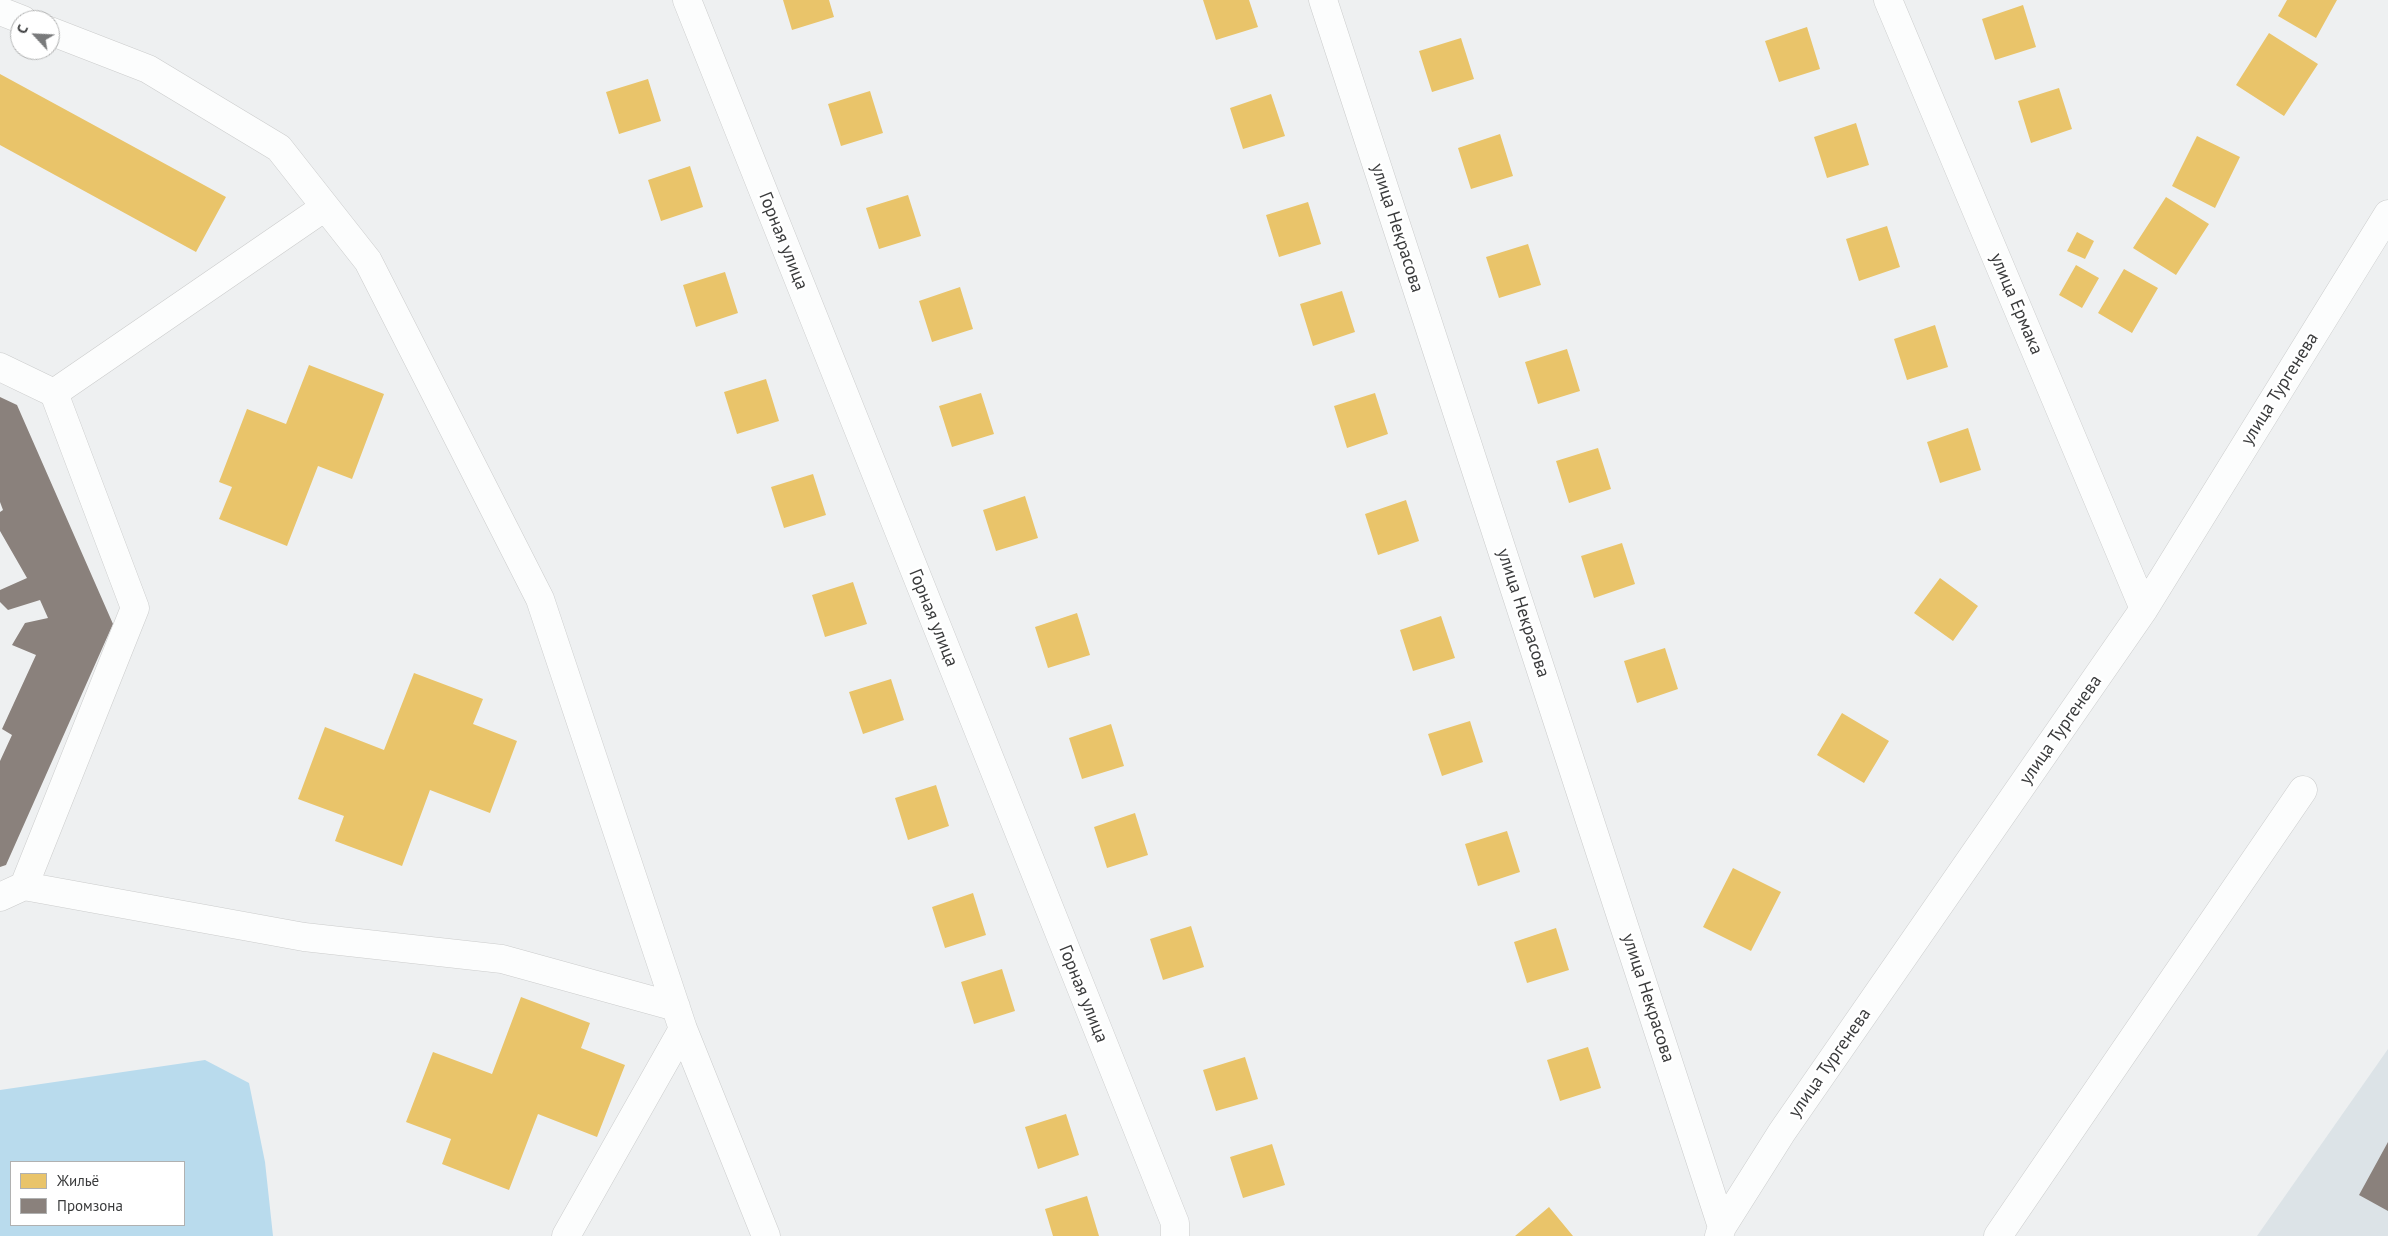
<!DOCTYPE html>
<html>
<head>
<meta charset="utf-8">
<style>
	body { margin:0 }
	#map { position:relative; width:2388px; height:1236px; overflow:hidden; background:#eef0f1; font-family:"PT Sans",sans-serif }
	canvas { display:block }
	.legend { position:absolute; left:10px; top:1161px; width:175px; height:65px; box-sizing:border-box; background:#fff; border:1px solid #b0b1b1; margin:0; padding:6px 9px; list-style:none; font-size:15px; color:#3a3b3c }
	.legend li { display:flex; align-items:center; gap:10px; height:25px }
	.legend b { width:25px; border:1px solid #b0b1b1 }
	.north { position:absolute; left:10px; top:10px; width:50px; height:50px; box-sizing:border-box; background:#fff; border:1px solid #b0b1b1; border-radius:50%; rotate:295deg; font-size:14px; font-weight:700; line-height:20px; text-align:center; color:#3a3b3c }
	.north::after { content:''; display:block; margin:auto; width:18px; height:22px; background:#797a7b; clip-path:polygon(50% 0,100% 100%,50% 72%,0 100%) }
</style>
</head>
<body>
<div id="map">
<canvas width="2388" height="1236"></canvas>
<ul class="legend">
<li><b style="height:14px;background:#e9c46a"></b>Жильё</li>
<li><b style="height:14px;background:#8a817c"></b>Промзона</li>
</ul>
<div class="north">С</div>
</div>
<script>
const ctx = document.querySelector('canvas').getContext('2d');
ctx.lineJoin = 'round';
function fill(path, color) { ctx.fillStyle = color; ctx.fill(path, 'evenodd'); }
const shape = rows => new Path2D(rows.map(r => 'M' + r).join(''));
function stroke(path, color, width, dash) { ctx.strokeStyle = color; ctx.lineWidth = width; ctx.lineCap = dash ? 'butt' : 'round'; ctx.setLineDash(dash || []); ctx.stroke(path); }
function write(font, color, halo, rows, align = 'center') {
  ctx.font = font + ' "PT Sans",sans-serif'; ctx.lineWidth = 5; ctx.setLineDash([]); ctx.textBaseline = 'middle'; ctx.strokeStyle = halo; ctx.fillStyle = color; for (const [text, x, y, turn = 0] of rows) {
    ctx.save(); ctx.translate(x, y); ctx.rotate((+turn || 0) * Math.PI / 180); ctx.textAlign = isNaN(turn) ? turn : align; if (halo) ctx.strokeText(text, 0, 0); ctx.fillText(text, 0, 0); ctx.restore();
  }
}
fill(shape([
	[2388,1049,2388,1236,2257,1236]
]), '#dce3e7');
fill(shape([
	[205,1060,249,1083,265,1162,273,1236,0,1236,0,1090],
	[11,1162,184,1162,184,1225,11,1225]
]), '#b9dbed');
fill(shape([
	[783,0,829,0,834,17,792,30],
	[1203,0,1249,0,1258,27,1216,40],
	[2287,0,2337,0,2316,38,2278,16],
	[2023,5,2036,47,1995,60,1982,19],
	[1807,27,1820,69,1779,82,1765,41],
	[2269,33,2318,64,2284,116,2236,85],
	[1461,38,1474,79,1432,92,1419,51],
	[0,74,226,197,196,252,0,145],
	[648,79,661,121,619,134,606,92],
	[2059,88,2072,129,2031,143,2018,101],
	[870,91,883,133,841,146,828,104],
	[1271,94,1285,136,1243,149,1230,108],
	[1856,123,1869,165,1827,178,1814,137],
	[1500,134,1513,176,1471,189,1458,148],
	[2197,136,2240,157,2215,208,2172,186],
	[690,166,703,207,661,221,648,180],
	[908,195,921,236,879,249,866,208],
	[2166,197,2209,224,2176,275,2133,248],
	[1308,202,1321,244,1279,257,1266,215],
	[1887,226,1900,267,1859,281,1846,239],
	[2077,232,2094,241,2085,259,2067,251],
	[1528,244,1541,285,1499,298,1486,257],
	[2076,265,2099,278,2082,308,2059,295],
	[2124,269,2158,288,2132,333,2098,313],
	[725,272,738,313,696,327,683,285],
	[960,287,973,329,932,342,919,301],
	[1342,291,1355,332,1313,346,1300,304],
	[1935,325,1948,367,1907,380,1894,339],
	[1567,349,1580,391,1538,404,1525,362],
	[309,365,384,394,352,479,318,466,287,546,219,519,232,487,219,482,247,409,286,424],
	[766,379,779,421,737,434,724,392],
	[981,393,994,434,952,447,939,406],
	[1375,393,1388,434,1347,448,1334,406],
	[1968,428,1981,470,1940,483,1927,442],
	[1598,448,1611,489,1569,503,1556,461],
	[813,474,826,515,784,528,771,487],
	[1025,496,1038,538,996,551,983,510],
	[1406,500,1419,541,1378,555,1365,514],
	[1622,543,1635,584,1594,598,1581,556],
	[1940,578,1978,606,1953,641,1914,613],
	[853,582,867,624,825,637,812,595],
	[1077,613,1090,655,1048,668,1035,627],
	[1441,616,1455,658,1413,671,1400,630],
	[1665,648,1678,689,1637,703,1624,661],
	[414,673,483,699,473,724,517,741,490,813,430,790,402,866,335,841,344,816,298,799,325,727,384,750],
	[891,679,904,720,863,734,849,692],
	[1842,713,1889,741,1864,783,1817,755],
	[1470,721,1483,762,1442,776,1428,734],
	[1111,724,1124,766,1082,779,1069,738],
	[936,785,949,826,908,840,895,798],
	[1135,813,1148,855,1107,868,1094,827],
	[1507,831,1520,872,1478,886,1465,844],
	[1733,868,1781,892,1751,951,1703,927],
	[973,893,986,935,945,948,932,907],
	[1191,926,1204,967,1163,980,1150,939],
	[1556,928,1569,970,1527,983,1514,942],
	[1002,969,1015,1011,974,1024,961,982],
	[521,997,590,1023,581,1048,625,1065,597,1137,538,1114,509,1190,442,1164,451,1139,406,1122,433,1052,492,1074],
	[1588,1047,1601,1088,1560,1101,1547,1060],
	[1245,1057,1258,1099,1216,1111,1203,1070],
	[1066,1114,1079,1155,1038,1169,1025,1127],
	[1272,1144,1285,1185,1243,1198,1230,1157],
	[1087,1196,1099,1236,1053,1236,1045,1209],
	[1549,1207,1573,1236,1515,1236]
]), '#e9c46a');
fill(shape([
	[0,397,17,405,113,624,6,865,0,867,0,761,12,735,2,729,36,655,12,645,25,623,48,618,40,600,8,610,0,602,0,590,27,578,0,531,0,512,3,510,0,502],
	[2388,1142,2388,1211,2359,1195]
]), '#8a817c');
const minor = shape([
	[687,0,1175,1223,1175,1236],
	[1323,0,1722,1227],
	[1888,0,2144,609],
	[0,11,23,20],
	[50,31,148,69,279,148,368,261,540,599,683,1029,766,1236],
	[0,367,54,393,135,608,24,886],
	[54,393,325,207],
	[0,897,24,886,304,937,502,959,676,1007],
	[566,1236,683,1029],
	[1719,1236,1722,1227,1782,1132,2144,609,2388,214],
	[1998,1236,2303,790]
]);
stroke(minor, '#cbcccc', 29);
stroke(minor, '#fcfdfd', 28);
write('18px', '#3a3b3c', '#fff', [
	["улица Некрасова",1397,228,72],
	["Горная улица",783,241,68],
	["улица Ермака",2016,304,67],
	["улица Тургенева",2280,389,-58],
	["улица Некрасова",1523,613,72],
	["Горная улица",933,618,68],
	["улица Тургенева",2061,730,-55],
	["Горная улица",1083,994,68],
	["улица Некрасова",1648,998,72],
	["улица Тургенева",1830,1063,-55]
]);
</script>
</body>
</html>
